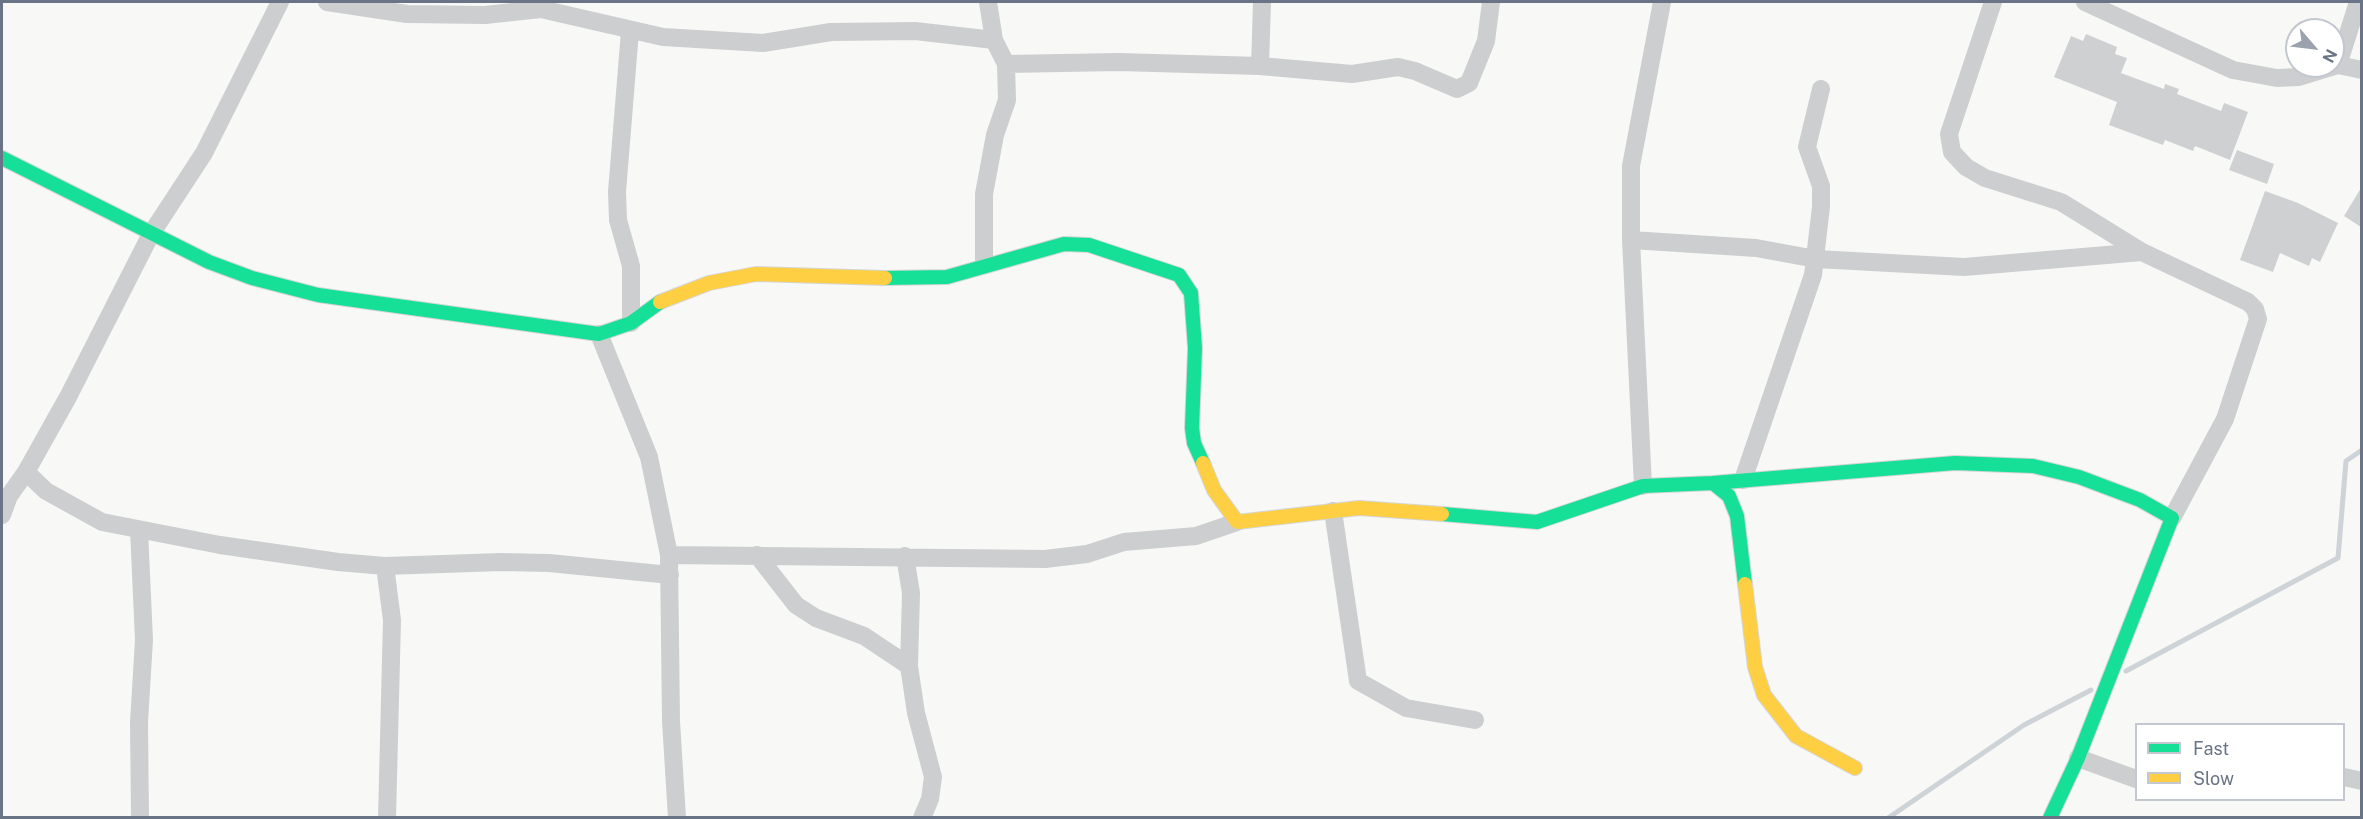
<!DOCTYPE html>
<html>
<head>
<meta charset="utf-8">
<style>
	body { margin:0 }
	#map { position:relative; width:2363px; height:819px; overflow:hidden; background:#f8f8f7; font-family:"Public Sans",sans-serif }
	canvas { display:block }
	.frame { position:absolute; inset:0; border:3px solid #697486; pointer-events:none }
	.legend { position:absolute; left:2135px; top:723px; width:210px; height:78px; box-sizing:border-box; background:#fff; border:2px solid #c3c7cf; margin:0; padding:8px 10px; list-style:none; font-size:18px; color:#697486 }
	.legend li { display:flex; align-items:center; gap:12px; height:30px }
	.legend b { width:30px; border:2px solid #c3c7cf }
	.north { position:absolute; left:2285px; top:18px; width:60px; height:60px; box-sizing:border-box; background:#fff; border:2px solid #c3c7cf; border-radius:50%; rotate:118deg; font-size:16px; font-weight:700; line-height:24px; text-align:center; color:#697486 }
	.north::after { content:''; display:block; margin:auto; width:21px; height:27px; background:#9ba2ae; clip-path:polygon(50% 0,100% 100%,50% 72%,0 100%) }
</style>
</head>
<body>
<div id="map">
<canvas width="2363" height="819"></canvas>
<div class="frame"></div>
<ul class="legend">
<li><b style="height:8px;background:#16e098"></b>Fast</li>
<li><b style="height:8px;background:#ffcf43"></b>Slow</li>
</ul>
<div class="north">N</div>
</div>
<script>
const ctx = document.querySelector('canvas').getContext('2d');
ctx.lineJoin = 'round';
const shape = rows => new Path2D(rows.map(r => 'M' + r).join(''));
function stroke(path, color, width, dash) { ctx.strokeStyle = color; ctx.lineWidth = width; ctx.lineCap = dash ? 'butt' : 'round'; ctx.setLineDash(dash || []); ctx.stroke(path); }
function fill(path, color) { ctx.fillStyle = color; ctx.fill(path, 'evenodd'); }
stroke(shape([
	[2126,671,2338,558,2346,461,2362,450],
	[1888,818,2024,725,2091,690]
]), '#ced3d8', 5);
fill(shape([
	[2086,34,2117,47,2115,54,2127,58,2121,73,2164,89,2165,84,2179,89,2177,94,2221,111,2224,103,2248,112,2230,160,2195,146,2193,151,2165,140,2163,145,2109,125,2117,102,2054,77,2071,36,2083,41],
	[2237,150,2274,164,2267,184,2229,170],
	[2361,188,2361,227,2344,216],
	[2265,191,2298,203,2338,223,2320,262,2312,258,2309,266,2280,253,2273,272,2240,260]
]), '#cfd0d1');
const fast = shape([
	[2,158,209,262,252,278,318,295,599,334,631,323,660,302],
	[885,278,947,277,1064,244,1089,245,1179,275,1191,293,1195,348,1192,428,1194,443,1203,463],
	[1713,483,1955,463,2033,466,2079,477,2140,500,2172,518,2078,758,2050,818],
	[1442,514,1537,522,1643,486,1713,483,1729,496,1737,516,1745,584]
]);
const slow = shape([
	[660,302,709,283,756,274,885,278],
	[1203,463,1214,490,1237,522,1359,508,1442,514],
	[1745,584,1755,667,1764,695,1796,736,1855,768]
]);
stroke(fast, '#d5d6d7', 16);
stroke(slow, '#d5d6d7', 16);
stroke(shape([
	[327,2,407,14,485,15,541,9,663,37,763,43,831,32,915,31,994,40],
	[1993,2,1949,134,1952,152,1966,167,1985,178,2061,202,2142,252,2248,302,2255,309,2258,319,2225,419,2172,518],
	[2085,2,2233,70,2277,78,2299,77,2338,65],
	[2358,2,2338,65,2362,70],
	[630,31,617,192,618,220,631,266,631,323],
	[1006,64,1119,62,1260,66,1352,74,1398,67,1415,71,1457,89,1469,83,1486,41,1491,2],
	[1260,66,1262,2],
	[1631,240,1756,248,1816,259,1964,267,2142,252],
	[984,265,984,194,995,135,1007,100,1006,64,994,40,988,2],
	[599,334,649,457,669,555,671,721,677,818],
	[26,472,46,491,102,522,220,545,338,562,385,566,501,562,549,563,670,575],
	[1743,480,1813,275,1821,207,1821,186,1807,147,1821,89],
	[1643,486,1631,240,1631,166,1662,2],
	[1333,511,1358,681,1406,708,1475,720],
	[2,515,9,496,26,472,68,397,151,234,204,153,280,2],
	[139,530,144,640,139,722,140,818],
	[669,555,1045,559,1087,554,1124,542,1196,536,1237,522],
	[757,555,796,605,816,618,864,636,909,666],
	[905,556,911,593,909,666,916,713,933,777,930,799,922,818],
	[385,566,392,620,387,818],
	[2078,758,2136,779],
	[2344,777,2362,781]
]), '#cdcecf', 18);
stroke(fast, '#16e098', 14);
stroke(slow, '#ffcf43', 14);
</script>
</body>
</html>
